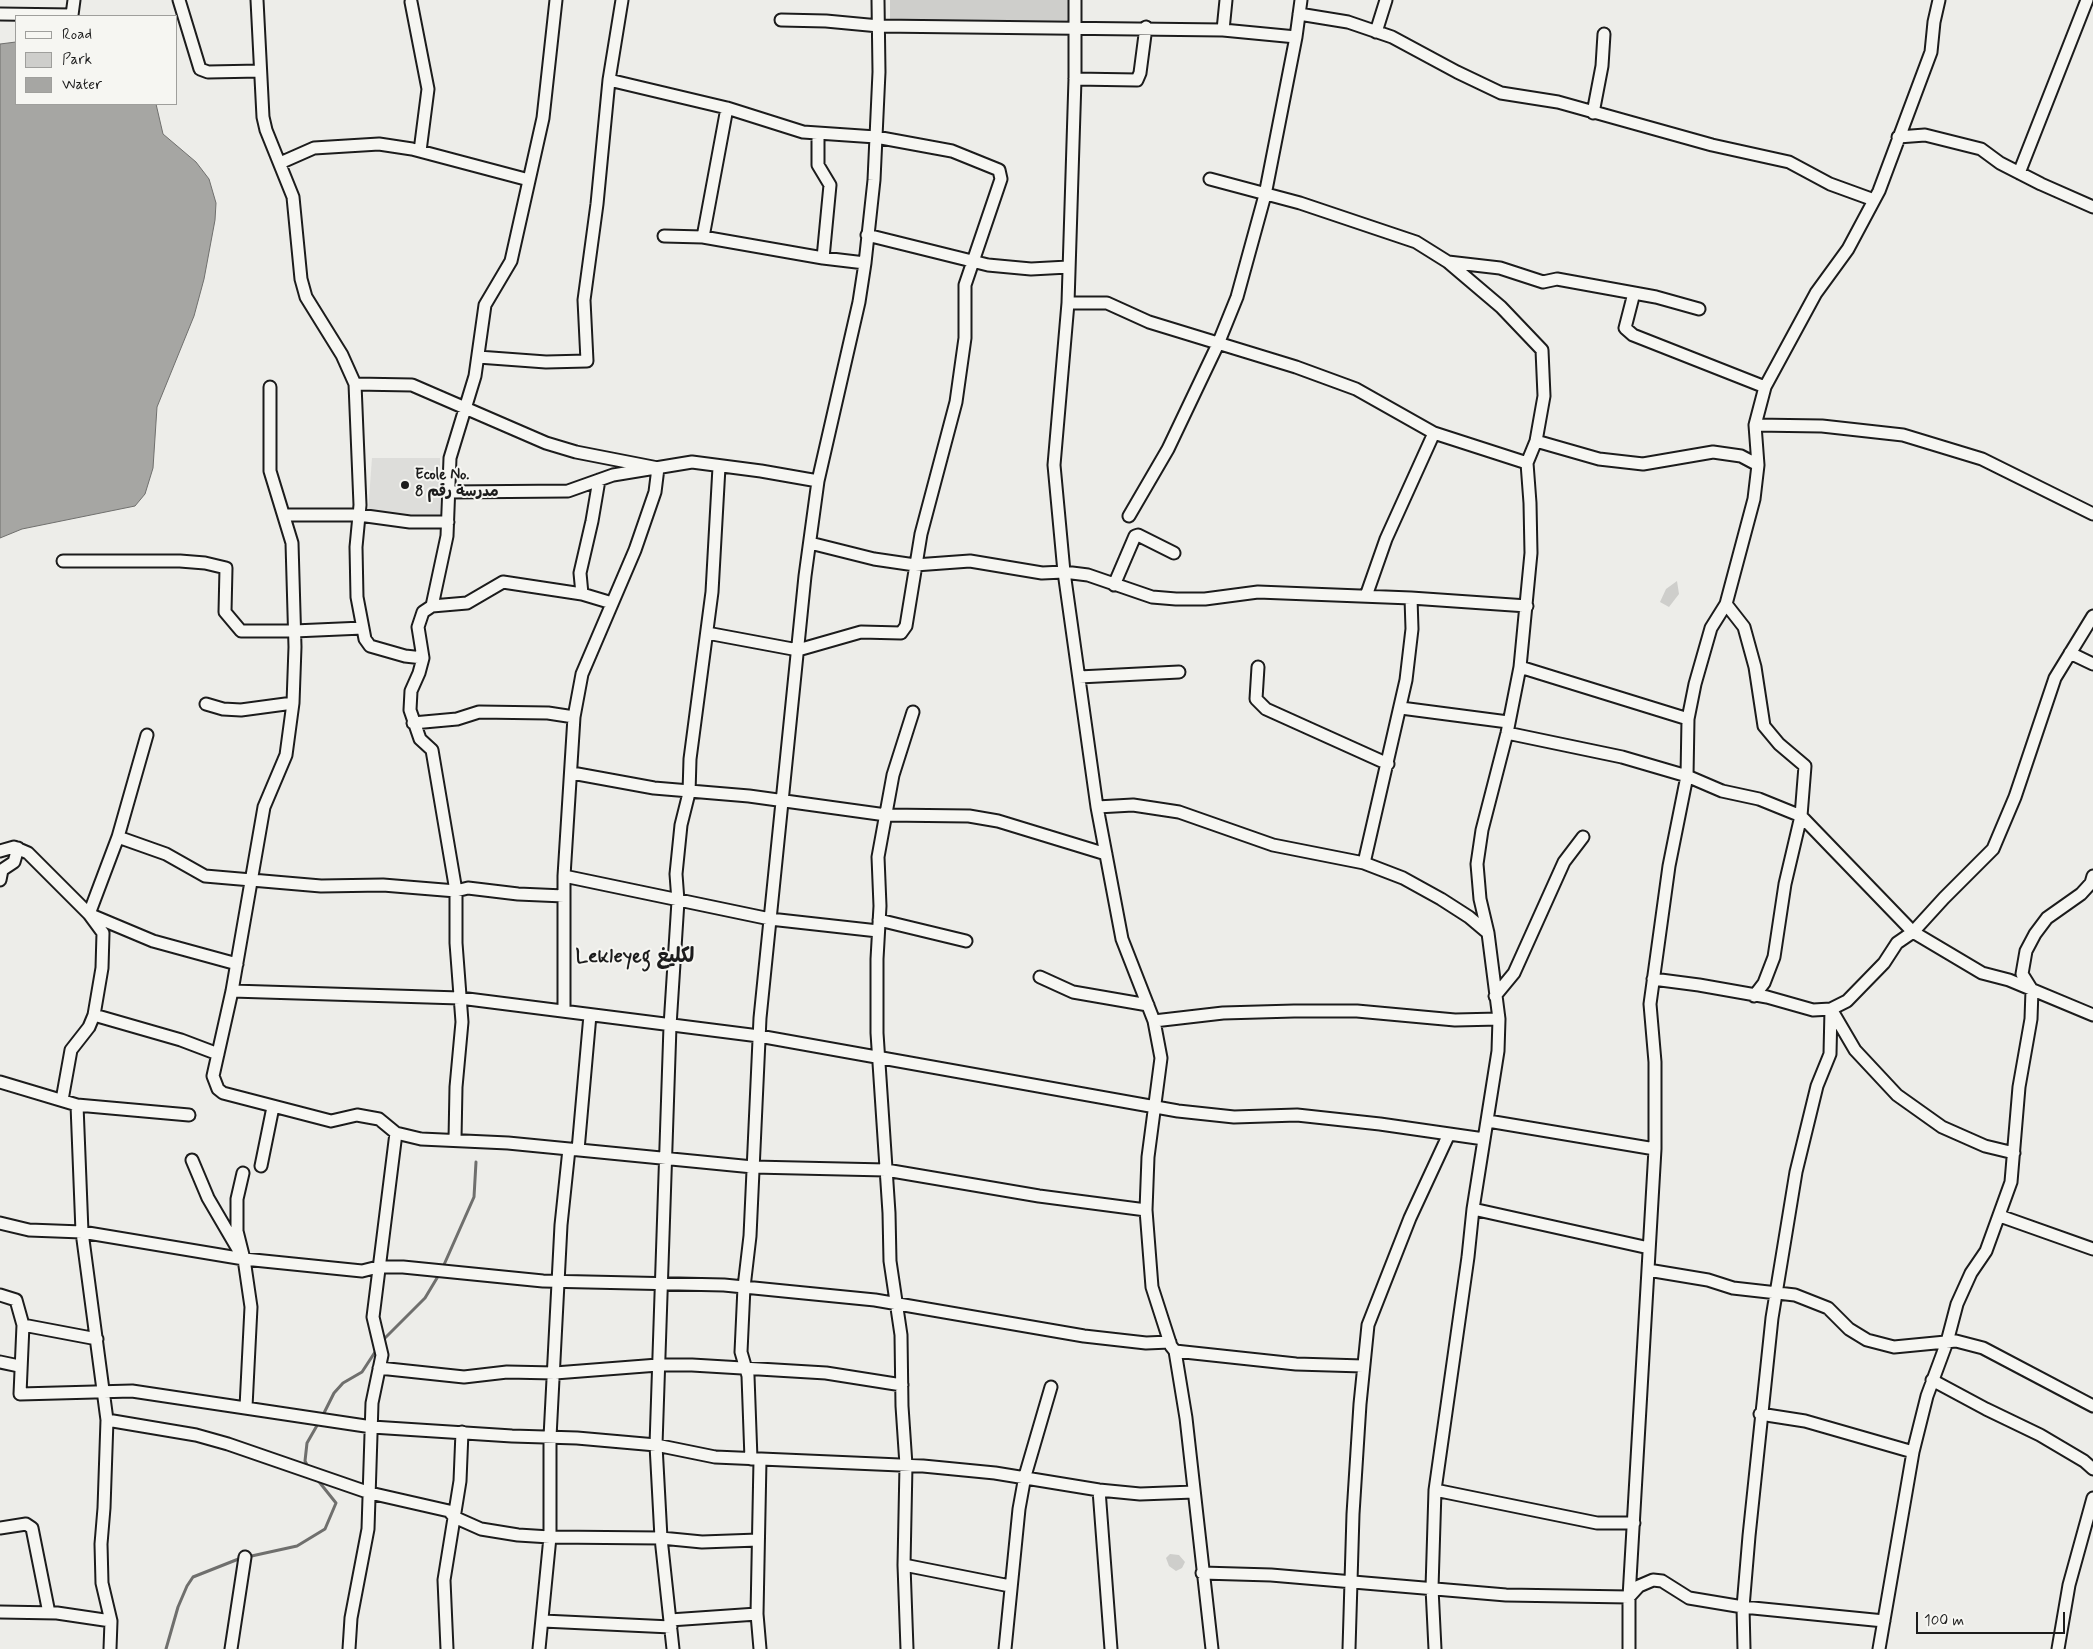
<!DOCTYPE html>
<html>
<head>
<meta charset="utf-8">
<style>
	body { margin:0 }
	#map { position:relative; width:2093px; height:1649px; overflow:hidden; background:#edede9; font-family:Mynerve,sans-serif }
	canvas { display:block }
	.legend { position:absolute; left:15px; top:15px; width:162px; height:90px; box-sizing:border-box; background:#f6f6f2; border:1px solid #9f9f9c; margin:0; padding:6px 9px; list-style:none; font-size:15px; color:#1c1c1c }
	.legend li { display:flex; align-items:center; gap:10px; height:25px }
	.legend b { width:25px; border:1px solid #9f9f9c }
	.scale { position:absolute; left:1916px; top:1612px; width:149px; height:22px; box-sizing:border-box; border:2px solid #1c1c1c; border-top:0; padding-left:6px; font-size:15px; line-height:18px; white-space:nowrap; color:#1c1c1c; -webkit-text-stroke:4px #f6f6f2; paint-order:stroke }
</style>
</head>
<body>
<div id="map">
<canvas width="2093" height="1649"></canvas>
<ul class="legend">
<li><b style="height:6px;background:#f6f6f2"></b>Road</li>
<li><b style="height:14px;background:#cececb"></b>Park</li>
<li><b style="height:14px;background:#a6a6a3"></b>Water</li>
</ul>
<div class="scale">100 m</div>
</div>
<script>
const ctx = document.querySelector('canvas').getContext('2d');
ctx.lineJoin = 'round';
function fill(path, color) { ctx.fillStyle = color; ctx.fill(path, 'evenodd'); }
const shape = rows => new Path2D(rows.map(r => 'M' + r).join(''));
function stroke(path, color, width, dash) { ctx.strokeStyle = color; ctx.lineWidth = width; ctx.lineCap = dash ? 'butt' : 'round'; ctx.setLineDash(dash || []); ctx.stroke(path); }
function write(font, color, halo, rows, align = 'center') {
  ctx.font = font + ' Mynerve,"Playpen Sans Arabic",sans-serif'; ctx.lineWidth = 4; ctx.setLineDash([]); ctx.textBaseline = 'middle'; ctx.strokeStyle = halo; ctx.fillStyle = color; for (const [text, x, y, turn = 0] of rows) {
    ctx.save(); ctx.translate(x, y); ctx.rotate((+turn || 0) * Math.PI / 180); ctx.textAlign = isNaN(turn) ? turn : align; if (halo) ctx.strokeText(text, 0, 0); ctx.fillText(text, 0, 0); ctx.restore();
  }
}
fill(shape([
	[372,458,440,458,440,518,368,512]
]), '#ddddda');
fill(shape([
	[890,0,1070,0,1070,21,890,22],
	[1677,581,1679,594,1669,607,1660,602,1666,589],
	[1170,1554,1179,1555,1185,1562,1182,1568,1176,1571,1169,1566,1166,1558]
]), '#cececb');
const water = shape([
	[16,42,16,104,156,104,163,134,196,162,209,179,216,203,215,220,204,279,194,316,157,407,153,468,145,494,135,506,22,529,0,538,0,44,16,42]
]);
fill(water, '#a6a6a3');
stroke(water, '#6f6f6d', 1);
stroke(shape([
	[443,1267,474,1197,476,1162],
	[381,1342,425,1298,440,1273],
	[322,1417,334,1393,343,1383,362,1372,377,1349],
	[309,1469,305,1461,307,1443,319,1422],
	[247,1557,297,1546,325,1529,336,1503,316,1478],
	[166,1649,178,1607,187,1586,193,1577,241,1558]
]), '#6f6f6d', 3);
const street = shape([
	[179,0,200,69,208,72,260,71],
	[257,0,263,117,266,130,293,197,301,279,306,297,342,355,355,384,360,505,356,547,357,597,365,639,370,646,405,656,423,658],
	[1075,0,1075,79,1068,303,1054,465,1064,572,1097,807,1122,939,1154,1021,1161,1058,1148,1157,1146,1210,1152,1287,1171,1346,1175,1351,1186,1418,1212,1649],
	[411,2,428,89,420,151],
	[0,14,72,15,74,0],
	[1299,14,1348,22,1392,37,1457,72,1501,93,1558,102,1712,145,1789,162,1830,184,1874,200],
	[781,20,826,21,879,26,1223,30,1296,37],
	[1223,30,1226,0],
	[1376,32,1386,0],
	[1075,79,1137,80,1140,73,1146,27],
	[609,80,727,108,803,132,876,137,952,151,999,170,1001,179,965,285,965,338,956,402,921,534,906,626,901,633,861,632,798,650,707,633],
	[1593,113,1602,66,1604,34],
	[818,134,818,165,830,185,823,258],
	[1898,137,1925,135,1981,149,2000,163,2041,184,2093,207],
	[280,163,314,148,379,144,412,149,529,180],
	[2019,173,2087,0],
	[1210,179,1300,203,1416,242,1448,262,1501,307,1542,350,1544,396,1536,441,1527,463,1530,503,1531,553,1520,667,1507,733,1482,830,1477,864,1480,899,1488,933,1499,1019,1498,1051,1473,1209,1468,1257,1435,1490,1432,1588,1435,1649],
	[867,235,988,265,1031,269,1068,267],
	[664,236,703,237,823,258,865,263],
	[703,237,727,108],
	[1448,262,1500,268,1543,282,1557,279,1656,297,1699,309],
	[1634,293,1625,328,1633,335,1765,387],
	[1068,303,1107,303,1149,322,1296,367,1356,389,1434,433,1527,463],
	[478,357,546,362,587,361,584,300,597,204,609,80,622,0],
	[355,384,412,385,546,443,576,452,658,468,655,492,635,550,582,674,574,717,564,876,564,1011],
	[270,387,270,471,292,543,295,647,293,703,286,755,264,807,232,991,213,1076,218,1089,223,1093,331,1121,357,1115,379,1119,396,1133,421,1139,508,1143,753,1167,886,1170,1039,1196,1146,1210],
	[1755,425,1822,426,1903,435,1982,459,2093,514],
	[1536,441,1599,459,1643,464,1713,452,1741,456,1758,465],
	[450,492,568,491,613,475,692,462,761,471,818,481],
	[284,515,359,515,410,522,448,522],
	[1129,516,1168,449,1218,344,1237,297,1265,195,1296,37,1301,0],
	[810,543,874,559,915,565,970,561,1042,573,1064,572,1088,575,1152,597,1176,599,1205,599,1258,592,1411,598,1527,606],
	[63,561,180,561,205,563,226,568,225,612,241,631,294,631,363,628],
	[1114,585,1135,536,1138,535,1174,553],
	[582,594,580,573,592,521,599,480],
	[1366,596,1386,539,1434,433],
	[1726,604,1744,627,1755,667,1764,726,1779,744,1805,766,1801,816,1785,884,1774,957,1764,983,1754,996],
	[432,606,447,536,450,458,475,376,485,305,511,261,543,118,556,0],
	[2070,653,2093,664],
	[1258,667,1256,699,1266,709,1388,764],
	[1520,667,1688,719],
	[1079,677,1179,672],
	[206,704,223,709,241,710,293,703],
	[1401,708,1508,722],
	[413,723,457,719,479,712,548,713,574,717],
	[1507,733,1622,757,1687,776,1722,791,1759,799,1801,816,1913,932,1982,973,2009,980,2093,1015],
	[572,773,654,788,749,796,886,815,969,816,998,821,1106,854],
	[1097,807,1133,805,1179,812,1273,845,1364,863,1403,878,1441,899,1469,917,1488,933],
	[118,837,166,854,205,876,321,886,383,885,456,891,468,888,518,894,564,896],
	[0,851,14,847,28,853,89,914,103,933,102,968,94,1015,89,1027,71,1050,62,1100],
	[1364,863,1406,680,1412,629,1411,598],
	[564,876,770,919,878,931],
	[0,880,2,870,14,862,18,848],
	[89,914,118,837,147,735],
	[91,915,153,941,237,964],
	[879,920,966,941],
	[1040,977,1073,992,1148,1005],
	[1653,979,1699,985,1767,997,1813,1010,1831,1009,1847,1001,1884,963,1897,943,1913,932,1944,898,1993,849,2015,797,2055,678,2093,616],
	[232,991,460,998,759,1036,1178,1111,1234,1117,1297,1115,1380,1124,1484,1139],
	[1495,996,1514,973,1564,862,1583,837],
	[1831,1009,1855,1050,1897,1095,1942,1127,1985,1146,2014,1153],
	[94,1015,181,1040,218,1054],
	[1154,1021,1223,1013,1294,1011,1357,1011,1455,1020,1499,1019],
	[0,1082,77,1105,189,1115],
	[77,1105,82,1232,107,1420,104,1508,101,1544,102,1583,111,1621,110,1649],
	[1488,1121,1655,1149],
	[455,1139,456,1087,462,1022,456,943,456,891,432,750,420,739,410,710,411,691,419,673,423,658,418,627,423,612,432,606,467,603,503,582,582,594,612,603],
	[578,1150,590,1015],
	[192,1160,208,1198,239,1251],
	[261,1166,273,1107],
	[243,1173,237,1199,237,1231,244,1259,251,1307,246,1407],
	[1473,1209,1649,1248],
	[2000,1216,2093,1249],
	[0,1223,29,1230,82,1232,244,1259,362,1271,378,1267,403,1267,543,1281,724,1285,784,1291,875,1300,1084,1336,1146,1343,1170,1342],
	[1648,1270,1708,1280,1733,1288,1795,1295,1828,1308,1849,1329,1867,1340,1894,1347,1956,1341,1983,1348,2093,1406],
	[0,1295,16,1300,23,1325,20,1394,132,1391,372,1427,512,1436,577,1438,656,1445,715,1457,923,1466,995,1473,1099,1490,1140,1494,1194,1492],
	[23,1325,97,1339],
	[1175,1351,1296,1364,1363,1366],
	[0,1362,19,1366],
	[379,1368,464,1377,507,1372,555,1373,658,1365,692,1365,826,1373,902,1385],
	[1932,1380,1986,1409,2040,1435,2084,1461,2093,1469],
	[1760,1414,1805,1421,1913,1452],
	[107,1420,196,1435,228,1444,370,1493,449,1511,454,1517,481,1529,518,1535,550,1537,661,1538,702,1542,758,1540],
	[751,1459,748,1376,741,1352,744,1287,750,1236,760,1018,805,576,818,481,859,302,865,263,874,180,879,72,878,0],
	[1099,1490,1111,1649],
	[1435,1490,1597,1523,1634,1523],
	[0,1528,26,1524,32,1528,49,1613],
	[904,1565,1010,1586],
	[1202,1573,1271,1575,1506,1595,1629,1597,1639,1586,1653,1580,1662,1581,1689,1598,1743,1607,1884,1621],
	[0,1612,57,1613,111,1621],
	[670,1620,757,1614],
	[543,1621,671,1627],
	[231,1649,245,1557],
	[349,1649,351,1618,368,1529,372,1403,382,1355,373,1317,396,1133],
	[447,1649,444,1580,460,1481,462,1432],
	[539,1649,550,1537,550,1437,561,1225,569,1149],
	[673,1649,661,1538,656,1445,670,1026,678,901,676,874,681,825,689,793,690,759,712,592,719,467],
	[760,1649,757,1614,760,1460],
	[907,1649,904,1565,906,1465,902,1406,901,1335,890,1261,889,1213,877,1033,877,959,880,906,878,857,893,775,913,712],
	[1005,1649,1019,1509,1025,1476,1051,1387],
	[1349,1649,1353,1514,1360,1404,1368,1325,1410,1218,1449,1134],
	[1629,1649,1629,1597,1655,1149,1655,1062,1650,1004,1669,866,1687,776,1688,719,1695,684,1711,628,1726,604,1754,499,1758,465,1755,425,1765,387,1816,293,1848,249,1879,191,1931,52,1934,22,1939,0],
	[1744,1649,1743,1607,1749,1536,1772,1318,1796,1172,1817,1086,1830,1054,1831,1009],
	[1879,1649,1913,1452,1927,1396,1947,1342,1957,1304,1971,1273,1986,1251,2011,1182,2019,1087,2031,1019,2032,990,2022,974,2026,951,2035,934,2047,918,2081,894,2091,883,2093,876],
	[2058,1649,2069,1585,2093,1498]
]);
stroke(street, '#1c1c1c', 15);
stroke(street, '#f6f6f2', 11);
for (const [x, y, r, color] of [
	[405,485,5,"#1c1c1c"]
]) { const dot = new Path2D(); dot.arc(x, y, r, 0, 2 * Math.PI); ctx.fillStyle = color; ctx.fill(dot); stroke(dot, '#f6f6f2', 2); }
write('bold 15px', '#1c1c1c', '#f6f6f2', [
	["Ecole No.",415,476],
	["8 مدرسة رقم",415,493]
], 'left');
write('bold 20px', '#1c1c1c', '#f6f6f2', [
	["Lekleyeg لكليغ",635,958]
]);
</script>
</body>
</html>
